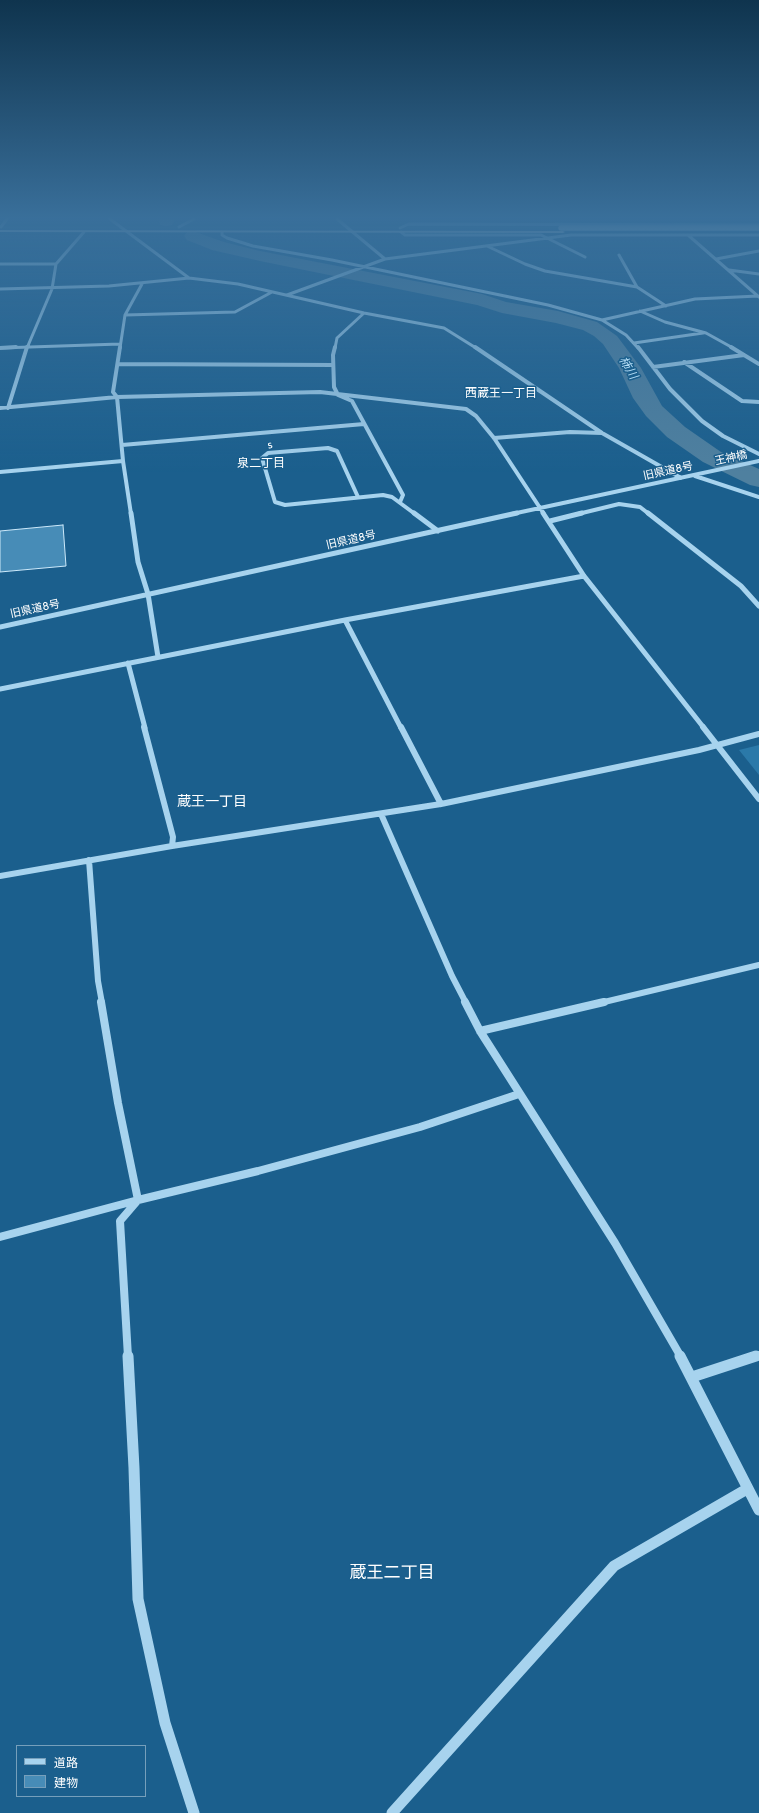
<!DOCTYPE html>
<html>
<head>
<meta charset="utf-8">
<style>
	body { margin:0 }
	#map { position:relative; width:759px; height:1813px; overflow:hidden; background:#1b5f8d; font-family:Cabin,"Noto Sans JP",sans-serif }
	canvas { display:block }
	.legend { position:absolute; left:16px; top:1745px; width:130px; height:52px; box-sizing:border-box; background:#1b5f8d; border:1px solid #769fbb; margin:0; padding:5px 7px; list-style:none; font-size:12px; color:#fff }
	.legend li { display:flex; align-items:center; gap:8px; height:20px }
	.legend b { width:20px; border:1px solid #769fbb }
</style>
</head>
<body>
<div id="map">
<canvas width="759" height="1813"></canvas>
<ul class="legend">
<li><b style="height:5px;background:#a7d3ee"></b>道路</li>
<li><b style="height:11px;background:#478cb7"></b>建物</li>
</ul>
</div>
<script>
const ctx = document.querySelector('canvas').getContext('2d');
ctx.lineJoin = 'round';
function fill(path, color) { ctx.fillStyle = color; ctx.fill(path, 'evenodd'); }
const shape = rows => new Path2D(rows.map(r => 'M' + r).join(''));
function stroke(path, color, width, dash) { ctx.strokeStyle = color; ctx.lineWidth = width; ctx.lineCap = dash ? 'butt' : 'round'; ctx.setLineDash(dash || []); ctx.stroke(path); }
function write(font, color, halo, rows, align = 'center') {
  ctx.font = font + ' Cabin,"Noto Sans JP",sans-serif'; ctx.lineWidth = 3; ctx.setLineDash([]); ctx.textBaseline = 'middle'; ctx.strokeStyle = halo; ctx.fillStyle = color; for (const [text, x, y, turn = 0] of rows) {
    ctx.save(); ctx.translate(x, y); ctx.rotate((+turn || 0) * Math.PI / 180); ctx.textAlign = isNaN(turn) ? turn : align; if (halo) ctx.strokeText(text, 0, 0); ctx.fillText(text, 0, 0); ctx.restore();
  }
}
fill(shape([
	[759,745,759,775,739,750]
]), '#2b79a9');
fill(shape([
	[159,219,175,219,172,225,166,226,160,225,159,219],
	[193,231,224,242,260,251,482,294,506,302,558,311,597,322,617,336,641,368,662,406,685,427,721,452,759,469,759,487,750,485,703,462,667,437,646,416,633,398,619,368,603,344,594,336,583,330,556,323,502,313,477,305,260,261,212,250,187,240,184,236,187,232,193,231]
]), '#4f809f');
const building = shape([
	[63,525,66,566,0,572,0,531,63,525]
]);
fill(building, '#478cb7');
stroke(building, '#cde9fa', 1);
stroke(shape([
	[110,219,189,278],
	[337,219,385,259],
	[1,227,7,219],
	[179,227,194,219],
	[400,228,409,224,759,225],
	[222,232,222,235,227,238,253,246,332,260,548,305,602,320,626,335,638,348],
	[401,232,405,235,541,235,585,257],
	[688,235,759,297],
	[487,246,525,264,545,271,637,287,666,306],
	[619,255,637,287],
	[716,259,759,251],
	[0,264,56,264],
	[729,270,759,274],
	[0,289,109,286,189,278,238,284,364,313,444,328,476,348],
	[287,295,385,259,571,235,759,235],
	[640,311,665,322,706,333,733,348],
	[125,315,235,312,272,292],
	[602,320,695,299,758,296],
	[634,343,703,333],
	[0,348,120,344],
	[27,348,52,289,56,264,84,232],
	[120,348,125,315,142,284],
	[335,348,337,338,364,313]
]), '#a7d3ee', 3);
stroke(shape([
	[120,347,113,392,117,397,123,461,131,514],
	[335,347,333,355,334,387,338,395,352,401,403,495,400,502],
	[475,347,602,433,681,478],
	[638,347,670,389,702,421,723,436,759,454],
	[731,347,744,355],
	[0,348,16,347],
	[684,362,742,401,759,402],
	[118,364,333,365],
	[653,367,744,355,759,364],
	[0,408,117,397,320,392,466,409,476,416,494,438,544,514],
	[8,408,27,347],
	[494,438,570,432,602,433],
	[122,445,364,424],
	[0,472,123,461],
	[695,476,759,497],
	[358,497,337,451,328,448,268,453,262,458,275,502,285,505,383,495,392,497,415,514],
	[512,514,759,461],
	[578,514,619,504,640,507,649,514]
]), '#a7d3ee', 4);
stroke(shape([
	[131,513,138,562,148,594,158,657],
	[414,513,438,531],
	[543,513,584,576,704,728],
	[648,513,741,586,759,606],
	[550,521,582,513],
	[345,620,401,728],
	[0,627,517,513],
	[128,663,145,728],
	[0,689,345,620,584,576]
]), '#a7d3ee', 5);
stroke(shape([
	[144,727,173,837,172,846],
	[401,727,441,804],
	[703,727,759,799],
	[381,814,452,976,466,1003],
	[89,860,98,981,102,1003],
	[0,876,172,846,441,804,699,750,759,734],
	[600,1003,759,965]
]), '#a7d3ee', 6);
stroke(shape([
	[101,1002,118,1103,138,1200],
	[465,1002,480,1031,615,1243,681,1357],
	[480,1031,604,1002],
	[0,1237,138,1200,258,1171,420,1127,519,1094],
	[128,1357,120,1221,138,1200],
	[753,1357,759,1355]
]), '#a7d3ee', 8);
stroke(shape([
	[128,1356,134,1468,138,1599,165,1723,194,1813],
	[680,1356,759,1510],
	[692,1377,756,1356],
	[392,1813,614,1566,747,1489]
]), '#a7d3ee', 11);
fill(shape([
	[0,230,563,231,565,232,563,233,0,232,0,230]
]), '#fff');
stroke(shape([
	[561,228,759,228]
]), '#fff', 5.5);
const sky = ctx.createLinearGradient(0, 0, 0, 473);
sky.addColorStop(0, '#0f344e');
sky.addColorStop(0.46, '#396f9a');
sky.addColorStop(1, '#396f9a00');
ctx.fillStyle = sky;
ctx.fillRect(0, 0, 759, 473);
write('11px', '#fff', '#1b5f8d', [
	["s",270,445,-14],
	["王神橋",731,458,-13],
	["旧県道8号",668,471,-12],
	["旧県道8号",351,540,-13],
	["旧県道8号",35,609,-12]
]);
write('italic 12px', '#b3dcf5', '#1b5f8d', [
	["柿川",628,368,59]
]);
write('12px', '#fff', '#1b5f8d', [
	["西蔵王一丁目",501,393],
	["泉二丁目",261,463]
]);
write('14px', '#fff', '#1b5f8d', [
	["蔵王一丁目",212,802]
]);
write('17px', '#fff', '#1b5f8d', [
	["蔵王二丁目",392,1573]
]);
</script>
</body>
</html>
